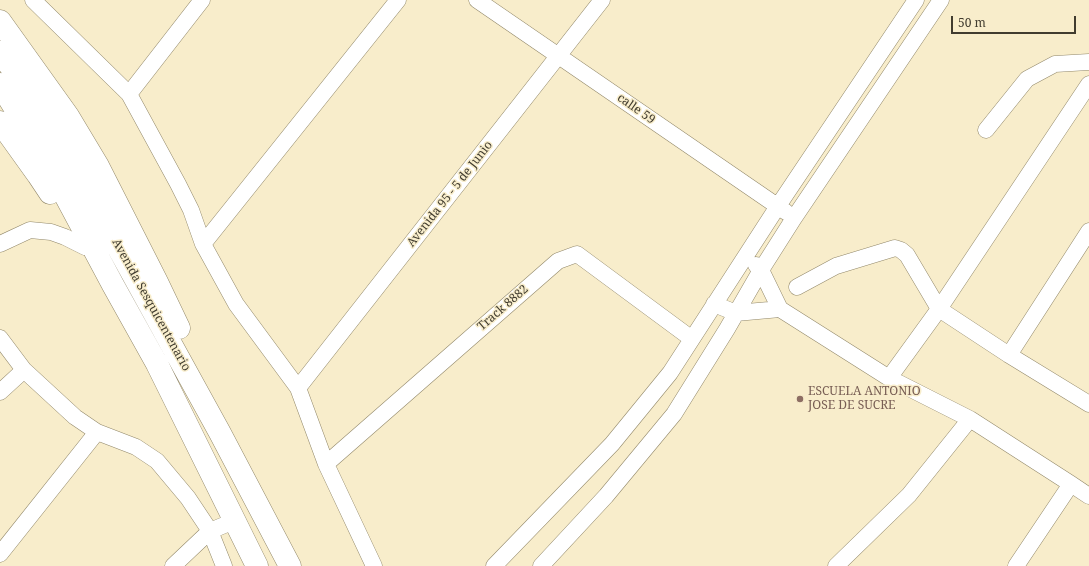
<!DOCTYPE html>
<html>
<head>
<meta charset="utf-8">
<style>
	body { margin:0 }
	#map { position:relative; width:1089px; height:566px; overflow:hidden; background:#f8edcb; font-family:"Noto Serif",serif }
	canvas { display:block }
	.scale { position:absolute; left:951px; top:16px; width:125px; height:18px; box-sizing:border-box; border:2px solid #413c2f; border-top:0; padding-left:5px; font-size:12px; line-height:14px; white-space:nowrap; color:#413c2f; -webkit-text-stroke:3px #f8edcb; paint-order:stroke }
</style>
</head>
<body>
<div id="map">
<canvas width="1089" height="566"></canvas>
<div class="scale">50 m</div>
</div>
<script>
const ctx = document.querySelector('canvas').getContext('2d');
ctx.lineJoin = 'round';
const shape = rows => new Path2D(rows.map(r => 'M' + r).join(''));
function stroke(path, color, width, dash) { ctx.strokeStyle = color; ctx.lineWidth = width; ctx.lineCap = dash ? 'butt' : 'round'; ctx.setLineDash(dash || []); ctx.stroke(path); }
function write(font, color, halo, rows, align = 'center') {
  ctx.font = font + ' "Noto Serif",serif'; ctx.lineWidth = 3; ctx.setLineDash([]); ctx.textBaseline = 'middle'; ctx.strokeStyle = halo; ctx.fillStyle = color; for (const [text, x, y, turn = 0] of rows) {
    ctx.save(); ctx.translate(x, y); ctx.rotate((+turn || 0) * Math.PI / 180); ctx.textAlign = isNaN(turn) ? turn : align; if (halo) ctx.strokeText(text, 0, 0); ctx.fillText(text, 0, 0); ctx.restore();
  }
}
const street = shape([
	[33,0,129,94,178,184,191,210,203,244,236,304,298,388,326,464,374,566],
	[477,0,786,212],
	[129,94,202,0],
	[986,130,1027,79,1055,64,1089,62],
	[0,244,30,230,51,232,65,237,85,247],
	[203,244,398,0],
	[756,265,761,270,780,309,889,378,970,419,1071,484,1089,496],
	[797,287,836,266,895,248,901,250,907,255,939,309,1009,355,1089,404],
	[714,304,736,313,780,309],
	[0,338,24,370,75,417,97,432,136,447,157,461,188,498,210,531,224,566],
	[1009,355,1089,231],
	[889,378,939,309,1089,84],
	[298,388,602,0],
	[0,392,24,370],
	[326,464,558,261,577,254,692,339],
	[0,554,97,432],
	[173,566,210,531,234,521],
	[494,566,612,444,670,373,778,206,916,0],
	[541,566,606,496,674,414,727,329,761,270,794,218,941,0],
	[836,566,909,495,970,419],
	[1016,566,1071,484]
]);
const secondary = shape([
	[0,21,68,116,98,166,157,282,179,328],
	[0,52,19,78,58,141,83,184,220,433,290,566],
	[0,84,42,152,113,285,157,364,257,566],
	[0,122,38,175,50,193]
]);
stroke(street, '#92886a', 17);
stroke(secondary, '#92886a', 23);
stroke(street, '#fff', 16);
stroke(secondary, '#fff', 22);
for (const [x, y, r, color] of [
	[800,399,4,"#8d6e63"]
]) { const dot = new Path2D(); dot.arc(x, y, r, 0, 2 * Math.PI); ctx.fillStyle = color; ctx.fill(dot); stroke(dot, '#f8edcb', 1.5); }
write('12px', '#413c2f', '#f8edcb', [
	["calle 59",636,109,35],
	["Avenida 95 - 5 de Junio",450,194,-52],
	["Avenida Sesquicentenario",151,305,61],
	["Track 8882",503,308,-41]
]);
write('12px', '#785e54', '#f8edcb', [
	["ESCUELA ANTONIO",808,392],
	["JOSE DE SUCRE",808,406]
], 'left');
</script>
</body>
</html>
